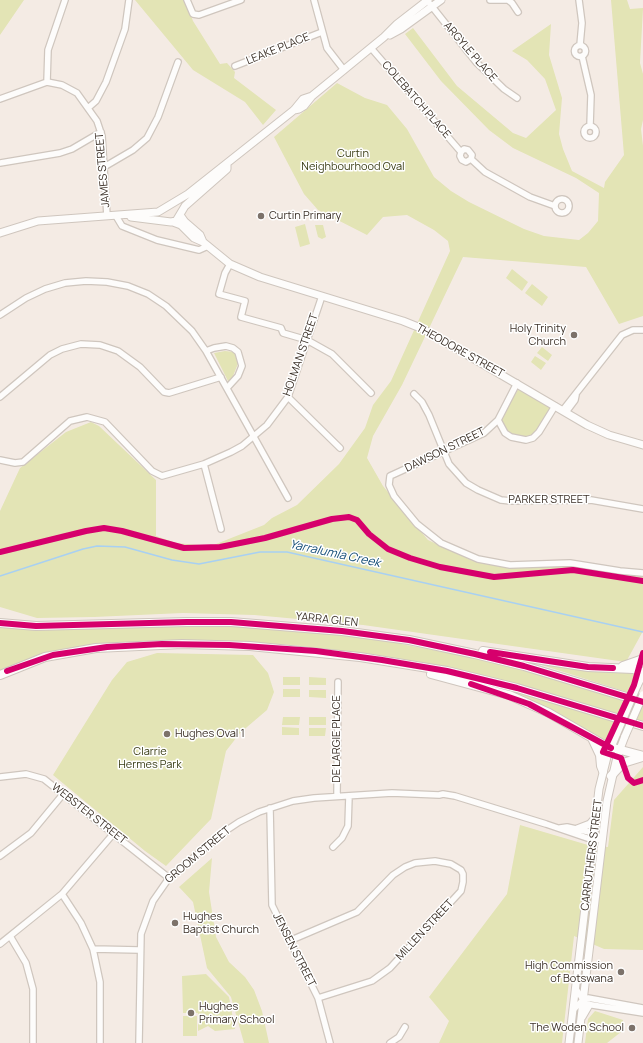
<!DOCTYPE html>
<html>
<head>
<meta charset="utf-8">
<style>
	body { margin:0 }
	canvas { display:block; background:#f4ebe4 }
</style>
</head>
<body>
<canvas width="643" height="1043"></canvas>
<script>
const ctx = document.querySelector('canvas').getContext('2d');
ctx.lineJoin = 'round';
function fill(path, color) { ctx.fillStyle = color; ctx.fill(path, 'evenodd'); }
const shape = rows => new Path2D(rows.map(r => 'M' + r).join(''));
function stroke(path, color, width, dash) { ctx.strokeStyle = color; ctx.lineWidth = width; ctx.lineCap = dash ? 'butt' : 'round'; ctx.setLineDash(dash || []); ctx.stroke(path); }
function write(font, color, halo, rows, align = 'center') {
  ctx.font = font + ' Manrope,sans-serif'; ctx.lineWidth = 3; ctx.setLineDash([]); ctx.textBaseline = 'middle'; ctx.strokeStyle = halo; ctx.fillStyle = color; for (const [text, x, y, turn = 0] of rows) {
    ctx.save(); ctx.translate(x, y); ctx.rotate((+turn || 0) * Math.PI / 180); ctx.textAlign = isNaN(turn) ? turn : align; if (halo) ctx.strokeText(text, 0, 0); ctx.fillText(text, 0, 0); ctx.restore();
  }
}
fill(shape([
	[0,0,24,0,0,35],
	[135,0,185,0,193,21,220,64,227,63,235,72,234,78,276,110,263,125,245,102,193,70],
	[611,0,627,0,630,9,643,8,640,63,643,74,643,120,641,129,643,146,643,316,619,324,586,267,463,257,402,385,373,436,367,458,383,486,428,540,473,561,513,567,586,566,643,576,643,631,626,662,363,625,254,615,183,613,94,617,37,618,0,607,0,511,20,468,66,432,91,422,99,426,156,480,156,536,176,543,211,546,264,525,272,518,297,505,339,464,365,428,373,405,391,381,450,251,448,241,434,230,407,215,383,217,367,235,318,210,304,194,274,137,337,83,365,98,387,105,407,129,434,177,451,191,469,202,524,229,544,236,579,240,588,233,598,221,599,193,576,178,513,148,489,130,441,81,405,34,413,28,457,86,513,133,526,138,556,110,545,79,527,60,512,51,551,24,549,55,562,98,559,134,563,149,572,171,604,188,605,182,624,155],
	[305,224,310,244,300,247,295,227],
	[315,225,323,225,326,237,322,239,318,237],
	[512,269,528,282,522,291,506,278],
	[532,284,548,297,542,306,525,293],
	[542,347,552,355,548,361,537,353],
	[225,351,234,352,239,361,231,381,228,381,214,353],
	[535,356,546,363,541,370,531,362],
	[519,388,552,407,537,431,532,436,525,438,518,438,507,432,498,423],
	[198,624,290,628,401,642,401,644,470,657,533,673,643,707,643,722,456,670,378,655,293,645,252,643,96,645,60,650,39,656,0,671,0,626],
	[157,653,253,655,268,673,274,692,267,710,240,733,226,751,211,819,166,866,145,851,53,775,112,680,127,662],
	[529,661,636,673,630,693],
	[283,677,300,677,300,685,283,685],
	[309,677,326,678,326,685,309,685],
	[495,686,539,698,617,722,606,742],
	[283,689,300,689,300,697,283,697],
	[309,690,326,690,326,698,309,697],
	[283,717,300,717,299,725,282,725],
	[309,717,326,717,326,725,309,725],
	[282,727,299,728,299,735,282,735],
	[309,728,326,728,325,736,309,736],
	[643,767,643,950,604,949,574,936,562,1043,439,1043,449,1021,429,997,507,894,520,825,588,845,608,847,614,800],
	[212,858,209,892,216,937,229,962,245,977,254,990,262,1011,269,1043,244,1043,231,997,207,968,193,902,179,887],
	[206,974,229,997,235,1029,215,1031,208,1026,198,1031,198,1013,183,1013,182,976],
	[595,1011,623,1020,621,1032,607,1043,585,1043,588,1019],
	[183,1016,197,1016,197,1036,183,1036]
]), '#e3e4b5');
stroke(shape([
	[0,576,83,549,97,546,125,547,172,560,199,564,260,552,287,552,643,632]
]), '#a8d0f2', 1.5);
const minor = shape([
	[187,0,193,14,199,15,241,0],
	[314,0,327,48,344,70],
	[490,0,507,0],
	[508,0,512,3,518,12],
	[579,0,582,23,580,45],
	[430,4,476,62,504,89,517,98],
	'574.5 51a5.5 5.5 0 1 1 11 0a5.5 5.5 0 1 1-11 0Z',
	[371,48,461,152,460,156,462,160,466,162,471,159,472,155,468,150,464,149,461,152],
	[582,56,591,95,590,126],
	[235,66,322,32],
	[47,82,48,50,65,0],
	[0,99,47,82,62,85,77,93,97,121,102,136,107,216],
	[88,108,96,101,106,82,125,29,129,0],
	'584 132a6 6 0 1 1 12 0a6 6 0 1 1-12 0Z',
	[471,159,485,172,530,197,555,206],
	[0,163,60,153,72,149,101,132],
	[104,167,133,150,147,138,158,117,178,62],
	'555 206a7 7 0 1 1 14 0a7 7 0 1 1-14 0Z',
	[116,216,122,226,157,240,199,250,208,246],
	[230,264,225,273,219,294,245,301,241,317,281,328,283,333,307,340,332,354,371,393],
	[0,315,26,298,45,289,65,283,86,281,107,282,128,286,148,294,166,306,192,331,206,351,288,498],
	[206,351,214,348,226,346,233,348,238,352,242,366,238,376,227,388],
	[517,383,498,420,484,433,390,476,389,485,394,496,417,524,441,543,478,559,510,565,570,563,620,571,643,573],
	[414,394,422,402,429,415,449,464,466,483,478,490,501,500,511,501,591,500,643,509],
	[0,397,50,355,62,349,81,344,100,345,118,351,140,367,164,392,169,393,221,377],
	[288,397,340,448],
	[563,410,622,335,633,330,643,330],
	[566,412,575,400,576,395],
	[498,420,505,433,511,437,526,440,533,438,539,432,555,406],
	[0,460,15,463,23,462,70,421,87,417,105,422,152,471,162,476,204,464,231,452,242,446,267,425,288,397,322,296],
	[204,464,221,529],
	[0,777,26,774,44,779,169,878],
	[337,796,338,682],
	[270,808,272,905,318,998,330,1043],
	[560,828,567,827,594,833,602,839],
	[333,847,342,838,348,826,349,796],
	[0,856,31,833,64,793],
	[62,894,81,923,93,949,100,982,100,1043],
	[10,936,26,963,33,989,33,1043],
	[289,941,357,912,393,875,405,867,415,863,435,861,451,864,461,870,463,874,463,882,461,891,390,968,372,981,318,998],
	[0,944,62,894,114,833],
	[93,949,139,950],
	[576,989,586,1004,643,1013],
	[573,1010,582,1001,588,998,643,1008],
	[139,1043,141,934,153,901,169,878,224,832,239,822,259,812,293,801,314,798,392,793,439,795,443,794,455,796,546,824,593,840,602,839],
	[390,1043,399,1037,405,1027]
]);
const major = shape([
	[390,35,401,29,441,0],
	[294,110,299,109,304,106,312,96,384,37,397,24,428,0],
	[180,215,185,222,200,235,203,242],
	[131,217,171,222,176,221,185,206,227,169,227,164],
	[173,222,181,225,194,238,203,242,230,264,260,277,403,321,423,329,587,425,609,435,643,445],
	[0,233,38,221,158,212,188,194,294,110,303,99,312,96],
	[637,686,643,674],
	[577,829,590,824,596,817],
	[582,1017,589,1005],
	[569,1043,599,789,607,757,617,733],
	[578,1043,607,801,617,757,625,736]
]);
const highway = shape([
	[0,623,36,626,187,622,231,622,342,631,409,640,475,654,524,666,643,702],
	[483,651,588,667,633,669,643,672],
	[623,666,643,659],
	[431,674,509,695,549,713,606,746,643,756],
	[0,675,45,657,96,648,182,644,250,646,360,657,447,671,517,688,643,726],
	[592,738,600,755,601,766,603,771],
	[611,776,623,763,642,757]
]);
stroke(minor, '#cfc6be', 8);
stroke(major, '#cfc6be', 9);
stroke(highway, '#cfc6be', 10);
stroke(minor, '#fdfcfb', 5.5);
stroke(major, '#fdfcfb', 7);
stroke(highway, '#fdfcfb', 8);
const majorBridge = shape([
	[617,733,637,686],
	[625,736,643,695]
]);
stroke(majorBridge, '#cfc6be', 9, []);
stroke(majorBridge, '#fdfcfb', 7);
stroke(shape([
	[0,552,86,531,104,528,122,531,184,548,220,547,265,538,332,519,349,517,357,520,369,534,388,549,410,558,440,567,494,577,573,570,643,581],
	[0,623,36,626,187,622,231,622,342,631,409,640,475,654,524,666,643,702],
	[490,652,588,667,613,668],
	[643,653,634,685,603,752,621,758,628,778,634,783,643,780],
	[7,671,53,655,107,647,162,644,229,645,316,651,382,660,447,671,517,688,643,726],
	[471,684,529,704,611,748]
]), '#d6006c', 6);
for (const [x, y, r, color] of [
	[261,216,4,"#7c726a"],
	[574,335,4,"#7c726a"],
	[167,734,4,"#7c726a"],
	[175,923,4,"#7c726a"],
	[621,972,4,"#7c726a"],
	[191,1013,4,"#7c726a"],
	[632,1028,4,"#7c726a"]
]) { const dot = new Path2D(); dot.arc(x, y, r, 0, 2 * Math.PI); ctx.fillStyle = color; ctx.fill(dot); stroke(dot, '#fff', 1.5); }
write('11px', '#3c3128', '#fff', [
	["LEAKE PLACE",278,49,-22],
	["ARGYLE PLACE",470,52,49],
	["COLEBATCH PLACE",416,100,49],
	["JAMES STREET",103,170,-95],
	["THEODORE STREET",460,351,29],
	["HOLMAN STREET",301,355,-71],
	["DAWSON STREET",445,450,-26],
	["PARKER STREET",549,500],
	["YARRA GLEN",327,620,6],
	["DE LARGIE PLACE",337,739,-90],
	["WEBSTER STREET",89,814,38],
	["GROOM STREET",198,855,-40],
	["CARRUTHERS STREET",592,855,-83],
	["MILLEN STREET",425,930,-47],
	["JENSEN STREET",294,950,63]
]);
write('11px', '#393c14', '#fff', [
	["Curtin",353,154],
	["Neighbourhood Oval",353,167],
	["Clarrie",150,752],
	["Hermes Park",150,765]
]);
write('11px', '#3c3128', '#fff', [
	["Curtin Primary",269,216],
	["Holy Trinity",566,329,"right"],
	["Church",566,342,"right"],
	["Hughes Oval 1",175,734],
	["Hughes",183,917],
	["Baptist Church",183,930],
	["High Commission",613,966,"right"],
	["of Botswana",613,979,"right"],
	["Hughes",199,1007],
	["Primary School",199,1020],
	["The Woden School",624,1028,"right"]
], 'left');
write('italic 12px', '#114b75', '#fff', [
	["Yarralumla Creek",335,554,12]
]);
</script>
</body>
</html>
